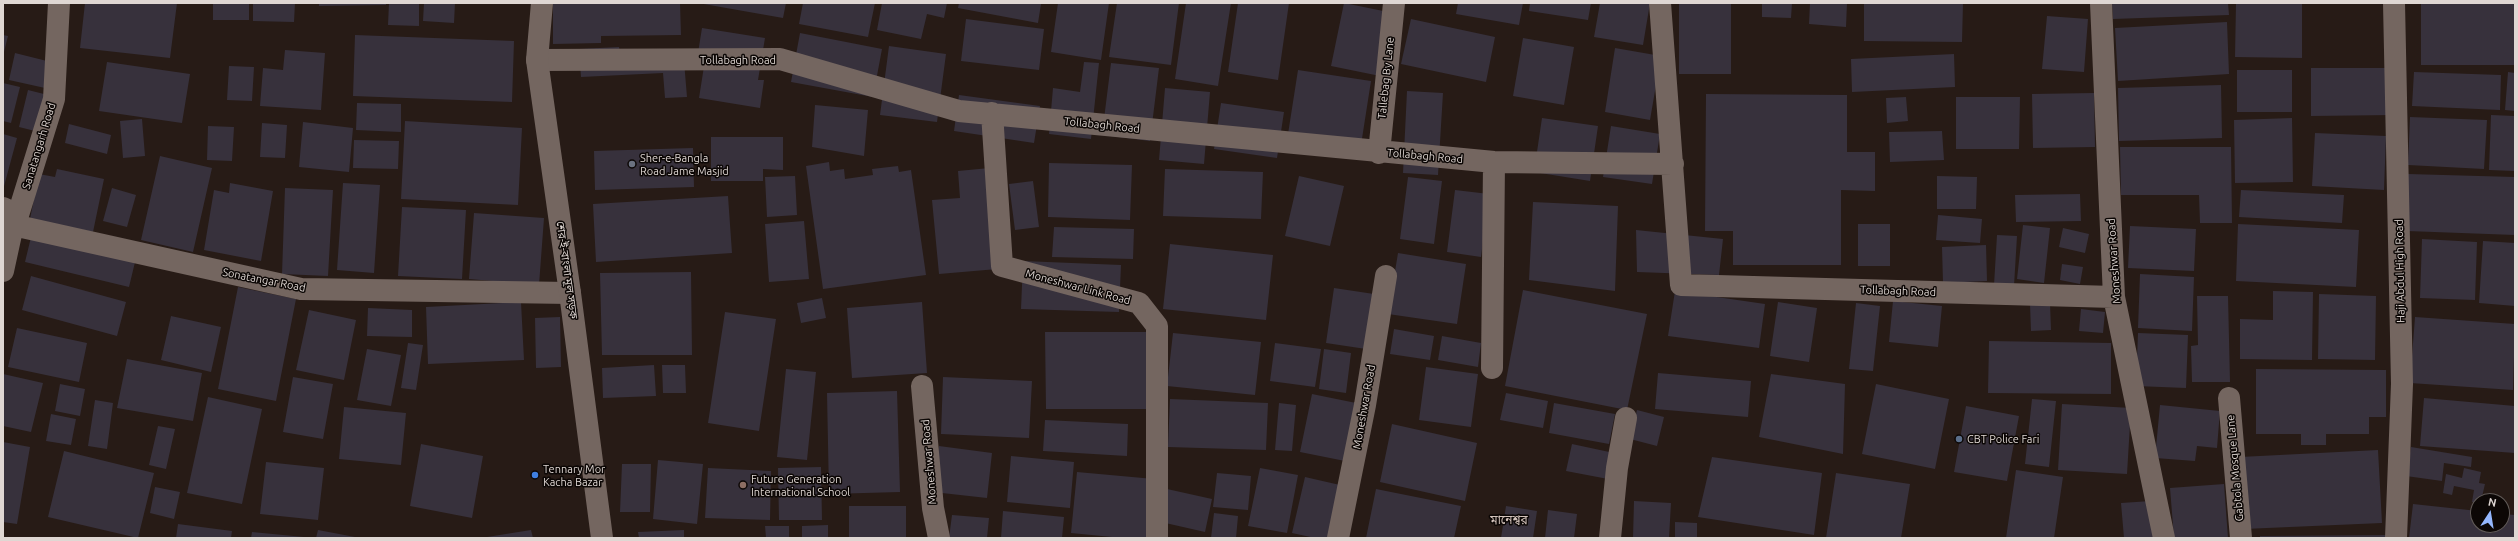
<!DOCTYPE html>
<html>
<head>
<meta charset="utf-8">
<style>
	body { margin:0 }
	#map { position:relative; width:2518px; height:541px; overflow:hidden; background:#271b16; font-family:Ubuntu,sans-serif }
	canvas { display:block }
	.frame { position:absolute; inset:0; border:4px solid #dfd7d3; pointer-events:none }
	.north { position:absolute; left:2470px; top:493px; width:40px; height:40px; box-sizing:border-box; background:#0c0705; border:1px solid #605a57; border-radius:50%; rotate:12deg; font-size:11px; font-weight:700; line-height:16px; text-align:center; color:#dfd7d3 }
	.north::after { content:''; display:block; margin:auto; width:14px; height:18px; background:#94b7fd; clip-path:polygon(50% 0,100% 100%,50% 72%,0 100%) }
</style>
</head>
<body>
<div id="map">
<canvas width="2518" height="541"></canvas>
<div class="frame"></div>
<div class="north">N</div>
</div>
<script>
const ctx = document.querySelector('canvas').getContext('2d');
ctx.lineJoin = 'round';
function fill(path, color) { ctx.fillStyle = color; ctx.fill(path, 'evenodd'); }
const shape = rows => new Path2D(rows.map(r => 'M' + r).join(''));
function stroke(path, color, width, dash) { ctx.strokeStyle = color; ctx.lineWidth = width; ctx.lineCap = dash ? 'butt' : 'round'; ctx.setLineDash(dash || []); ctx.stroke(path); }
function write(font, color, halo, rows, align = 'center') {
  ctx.font = font + ' Ubuntu,"Noto Sans Bengali",sans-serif'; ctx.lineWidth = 3; ctx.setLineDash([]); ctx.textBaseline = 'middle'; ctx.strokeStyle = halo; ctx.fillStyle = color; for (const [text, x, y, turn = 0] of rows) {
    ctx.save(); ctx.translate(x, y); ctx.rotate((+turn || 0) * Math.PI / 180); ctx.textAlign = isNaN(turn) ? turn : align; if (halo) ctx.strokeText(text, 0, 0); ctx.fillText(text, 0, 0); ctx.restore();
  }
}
fill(shape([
	[85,3,177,3,170,58,80,48],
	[213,3,249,3,249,20,213,20],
	[253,3,295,3,294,22,253,21],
	[319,3,386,3,386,5,319,6],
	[389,3,419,3,419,26,388,25],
	[424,3,455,3,454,23,423,21],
	[553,3,680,3,681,35,601,36,601,43,553,44],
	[698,3,786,3,783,18],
	[803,3,875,3,868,37,799,24],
	[882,3,947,3,944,18,927,14,921,39,877,30],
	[959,3,1036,3,1041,4,1038,23,958,8],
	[1058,3,1109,3,1101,60,1051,52],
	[1117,3,1179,3,1171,65,1109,57],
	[1186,3,1231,3,1218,86,1175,79],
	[1238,3,1289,3,1278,80,1228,72],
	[1344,3,1398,14,1385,77,1331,66],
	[1458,3,1523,3,1519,25,1456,14],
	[1530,3,1591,3,1588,20,1529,11],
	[1600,3,1650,3,1643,45,1594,37],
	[1679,3,1731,3,1731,74,1679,74],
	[1762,3,1792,3,1791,18,1762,17],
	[1810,3,1847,3,1846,27,1809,24],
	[1864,3,1963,3,1962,42,1864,41],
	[2112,3,2228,3,2229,15,2113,19],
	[2236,3,2302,3,2302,58,2235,57],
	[2421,3,2515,3,2515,65,2421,65],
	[2047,16,2088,19,2084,72,2042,69],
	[966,19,1044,29,1039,70,961,61],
	[1411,19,1495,37,1486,82,1401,64],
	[2227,22,2229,74,2118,81,2115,28],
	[702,28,765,38,758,80,764,80,760,108,699,98,705,60,697,59],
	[800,33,882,49,873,97,791,82],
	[3,35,8,36,4,52,3,52],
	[355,35,514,41,512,102,353,96],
	[1523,38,1574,47,1564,105,1513,96],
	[889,46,946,54,937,122,880,115],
	[619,47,620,53,683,49,687,97,665,98,663,73,581,77,579,49],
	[1615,48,1661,56,1650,120,1605,112],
	[285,50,325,53,321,110,260,106,263,68,283,70],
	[15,53,51,62,45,88,9,80],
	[1954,54,1955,87,1852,92,1851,59],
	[107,62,190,74,182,123,99,111],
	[1084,62,1099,63,1091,139,1049,134,1053,88,1080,92],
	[1111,63,1159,68,1150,141,1102,135],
	[229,66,254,67,252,101,227,100],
	[2311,68,2394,68,2394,115,2311,116],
	[1298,70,1371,81,1361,145,1288,134],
	[2237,70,2292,70,2292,112,2237,112],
	[2414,72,2501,75,2500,110,2412,106],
	[2508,72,2515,73,2515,111,2505,110],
	[3,83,20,87,11,123,3,121],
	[2221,85,2222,138,2119,141,2118,88],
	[1165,88,1210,92,1204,164,1159,160],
	[28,90,48,95,39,132,19,127],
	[1407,91,1443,93,1438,175,1403,173],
	[2094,93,2095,147,2033,148,2032,94],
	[1706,94,1847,95,1847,152,1875,152,1875,191,1841,190,1841,265,1733,265,1733,231,1705,231],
	[959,95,1040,106,1034,143,954,131],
	[1906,97,1908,121,1887,123,1886,98],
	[1956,97,2020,97,2019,149,1956,149],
	[357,103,401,104,401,132,356,130],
	[1221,103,1284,112,1277,158,1214,149],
	[815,105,868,110,864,156,812,147],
	[2491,115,2515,116,2515,171,2489,170],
	[2410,117,2487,120,2484,169,2408,165],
	[1542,118,1598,126,1590,181,1534,172],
	[2292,118,2293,182,2235,183,2234,120],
	[142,119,145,156,123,158,120,121],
	[405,121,522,128,518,205,401,199],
	[303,122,353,128,349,172,299,167],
	[262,123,287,125,285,158,260,157],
	[69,124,111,135,107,154,65,143],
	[208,126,234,127,232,161,207,160],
	[1611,126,1660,134,1652,184,1603,177],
	[1942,131,1944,160,1890,162,1889,132],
	[2315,133,2386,136,2384,190,2312,186],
	[3,134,17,138,3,190],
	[711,137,783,137,783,170,763,169,763,181,711,181],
	[354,140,399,141,398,169,353,168],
	[2120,147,2231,147,2232,223,2200,223,2199,195,2121,195],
	[693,148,694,187,595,190,594,151],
	[160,156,212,168,193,252,141,240],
	[829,162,830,171,844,169,845,179,873,175,872,169,898,166,899,172,911,170,926,275,823,289,806,166],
	[1049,163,1132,165,1130,220,1048,217],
	[1000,167,1009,268,939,274,932,200,960,198,958,171],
	[57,169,104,179,93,232,30,219,39,174,55,177],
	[1165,169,1263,172,1261,219,1163,216],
	[2408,174,2515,177,2515,235,2407,231],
	[795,176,797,215,767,217,765,177],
	[1299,176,1344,186,1330,246,1285,236],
	[1937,176,1977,177,1976,209,1937,209],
	[1408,177,1442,181,1434,244,1400,239],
	[1033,181,1039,227,1015,230,1009,184],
	[230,183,273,191,261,261,204,250,214,190,229,193],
	[343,183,380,185,374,273,337,270],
	[112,188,136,195,127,227,103,221],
	[285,188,333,190,328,276,282,274],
	[1455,190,1489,194,1481,257,1447,252],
	[2241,190,2344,195,2342,223,2239,217],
	[2080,194,2081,221,2016,222,2015,195],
	[728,196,732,253,596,262,593,204],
	[1533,202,1618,206,1615,291,1529,280],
	[402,207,466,210,462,279,398,276],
	[474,213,544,218,539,285,469,279],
	[1938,215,1982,219,1980,243,1936,240],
	[804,221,809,279,769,282,765,224],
	[1858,224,1890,224,1890,266,1858,266],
	[2238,224,2359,230,2356,287,2236,281],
	[2023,225,2050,228,2044,283,2017,279],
	[2130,226,2196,229,2194,271,2128,268],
	[1054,227,1134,229,1133,259,1052,257],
	[2063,228,2089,234,2085,253,2059,247],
	[1636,230,1723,239,1719,275,1637,272],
	[32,233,136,258,129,287,25,262],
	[1997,235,2017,236,2014,286,1994,285],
	[2422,239,2477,242,2475,300,2420,298],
	[2483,241,2515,243,2515,306,2479,303],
	[1170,244,1273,255,1266,320,1163,309],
	[1986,245,1987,281,1943,283,1942,247],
	[1398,253,1466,264,1457,324,1388,314],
	[1023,261,1121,265,1119,312,1021,309],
	[2062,264,2083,267,2080,284,2060,280],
	[691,272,692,355,602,355,600,273],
	[2140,274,2194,277,2192,331,2138,328],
	[31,276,126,302,117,336,22,310],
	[238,287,296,299,276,401,218,389],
	[1334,288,1374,294,1366,349,1326,343],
	[1523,290,1647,314,1627,410,1505,386],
	[1675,291,1765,304,1759,348,1668,336],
	[2273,291,2313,292,2312,360,2240,359,2240,319,2273,320],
	[2319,294,2376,296,2375,360,2318,359],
	[2197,296,2228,296,2230,382,2192,382,2191,346,2198,345],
	[822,298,826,318,801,323,797,303],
	[1893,301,1942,306,1938,347,1889,342],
	[521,302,524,360,428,364,426,307],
	[922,302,927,373,852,378,847,308],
	[1778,302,1817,308,1809,362,1770,356],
	[1856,303,1880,306,1873,371,1849,369],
	[2050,303,2051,330,2031,331,2030,304],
	[368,308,412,310,412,337,367,336],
	[2081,309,2105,312,2103,333,2079,331],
	[309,310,356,320,344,380,296,370],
	[725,312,776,319,759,431,708,423],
	[171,316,221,327,211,372,161,360],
	[560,317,561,367,536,368,535,318],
	[2415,317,2515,324,2513,390,2410,383],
	[17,328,87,343,79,382,8,367],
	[1394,329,1434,336,1430,360,1390,354],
	[1045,332,1146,332,1146,409,1046,409],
	[1173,333,1261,342,1255,395,1167,386],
	[2138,333,2188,335,2186,388,2136,386],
	[1442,336,1481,343,1478,367,1438,360],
	[1989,341,2111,343,2111,394,1988,393],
	[408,343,423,345,416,390,401,388],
	[1275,343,1321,349,1315,387,1270,381],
	[367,349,401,355,391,406,357,400],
	[1324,349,1351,353,1346,393,1319,389],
	[127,359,202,373,193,421,117,408],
	[654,365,656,396,603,398,602,368],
	[662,365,685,365,686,393,663,393],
	[1426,367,1478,374,1471,427,1419,420],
	[786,369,816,372,807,460,777,457],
	[2256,369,2386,370,2386,417,2369,417,2369,434,2326,434,2326,445,2301,445,2301,434,2256,434],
	[1658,373,1751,381,1748,417,1655,409],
	[3,374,43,383,31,432,3,426],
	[1771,374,1845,384,1843,454,1759,437],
	[293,377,333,384,323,439,283,432],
	[943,377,1032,381,1029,438,941,434],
	[60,384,85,389,80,416,55,411],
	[1876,384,1949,399,1935,469,1862,454],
	[897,391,900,492,829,494,827,393],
	[1506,393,1548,401,1543,428,1500,420],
	[1312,394,1356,403,1345,461,1300,452],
	[208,397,262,409,242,504,187,493],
	[2424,398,2515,406,2515,453,2420,446],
	[1170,399,1268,403,1266,450,1168,447],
	[2032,399,2056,401,2049,467,2025,464],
	[95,400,113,403,107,449,88,446],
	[1279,403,1296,405,1292,451,1275,450],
	[1554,403,1615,414,1609,444,1549,433],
	[2062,404,2131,408,2127,474,2058,470],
	[2160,405,2220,411,2217,448,2197,446,2195,461,2155,458],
	[1966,406,2019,416,2007,481,1954,472],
	[344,407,406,413,401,465,339,459],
	[1637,410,1664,417,1657,446,1630,439],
	[51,414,76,419,71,445,46,441],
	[1045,420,1128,424,1127,456,1043,451],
	[1392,424,1477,443,1465,501,1380,482],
	[158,426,175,429,166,469,149,465],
	[3,442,30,447,17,524,3,522],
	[421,444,483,456,472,518,410,506],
	[1572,444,1614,453,1608,479,1566,471],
	[939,446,992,453,987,498,933,492],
	[2411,447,2472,457,2471,467,2444,463,2442,481,2406,476],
	[2378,450,2382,523,2244,529,2240,457],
	[64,451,154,473,138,538,48,517],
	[1011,456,1074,462,1070,508,1007,502],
	[1712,457,1822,473,1814,535,1698,517],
	[658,460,703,464,697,524,653,519],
	[266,462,324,468,318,520,260,514],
	[622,464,651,464,650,512,620,512],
	[821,467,822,520,779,520,778,468],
	[708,468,771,471,770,520,705,518],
	[1260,468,1298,475,1287,533,1248,526],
	[2464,468,2481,472,2479,483,2485,484,2481,501,2478,503,2472,502,2474,490,2454,486,2452,495,2443,493,2446,474,2462,478],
	[2016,470,2063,477,2054,538,2006,538],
	[1077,472,1154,479,1148,538,1122,538,1071,533],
	[1217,473,1251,476,1248,510,1213,507],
	[1836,473,1910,484,1901,538,1826,538],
	[1305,477,1340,485,1328,538,1315,538,1292,533],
	[2224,484,2228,538,2174,538,2170,488],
	[155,487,180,492,174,519,150,513],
	[1167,489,1212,499,1205,532,1161,522],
	[1376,489,1461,506,1454,538,1366,538],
	[1634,501,1671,503,1669,538,1633,538],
	[2151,501,2154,538,2124,538,2121,503],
	[2413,504,2478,511,2478,525,2502,525,2502,514,2515,515,2515,538,2409,538],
	[849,506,906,506,906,538,849,538],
	[1506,506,1537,511,1533,538,1501,538],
	[1548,510,1577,514,1574,538,1545,538],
	[1003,511,1064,517,1062,538,1001,538],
	[1214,513,1238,516,1236,538,1211,538],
	[952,515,989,518,987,538,949,538],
	[1675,522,1697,523,1697,538,1675,538],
	[178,524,232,531,231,538,176,538],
	[828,525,828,538,802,538,802,526],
	[765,526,789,526,789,538,766,538],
	[318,530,355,537,355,538,316,538],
	[531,530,533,538,487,538,487,537],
	[684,530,684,538,639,538,638,532],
	[252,532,304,537,304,538,251,538],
	[2388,535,2388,538,2260,538,2260,536]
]), '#37313c');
stroke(shape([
	[1660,3,1681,285,2114,297],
	[2101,3,2114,297,2164,538],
	[2394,3,2402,384,2396,538],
	[537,60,780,59,959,111,1494,162,1673,164],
	[992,113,1002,266,1139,303,1157,326,1157,538],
	[1379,153,1394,3],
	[3,208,18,215,13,225,301,289,570,293],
	[18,215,54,99,59,3],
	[3,271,13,225],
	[1492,368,1494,162],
	[922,386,933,508,939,538],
	[2229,398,2241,538],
	[1338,538,1365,405,1386,276],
	[1610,538,1617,468,1626,418]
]), '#746660', 22);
stroke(shape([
	[542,3,537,60,570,293,602,538]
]), '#746660', 22);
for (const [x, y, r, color] of [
	[632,164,4,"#6b7280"],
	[1959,439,4,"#5c6f8a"],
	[535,475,4,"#3f7fe0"],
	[743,485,4,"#8d6e63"]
]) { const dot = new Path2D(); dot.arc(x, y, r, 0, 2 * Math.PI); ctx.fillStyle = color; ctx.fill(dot); stroke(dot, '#0c0705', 1.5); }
write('11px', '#dfd7d3', '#0c0705', [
	["Tollabagh Road",738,60],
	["Tallebag By Lane",1386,78,-84],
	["Tollabagh Road",1102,125,6],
	["Sanatangarh Road",39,146,-73],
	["Tollabagh Road",1425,156,5],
	["Moneshwar Road",2114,261,-94],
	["শের-ই-বাংলা মূল সড়ক",567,270,82],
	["Haji Abdul High Road",2400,271,-91],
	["Sonatangar Road",264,280,11],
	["Moneshwar Link Road",1078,287,15],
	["Tollabagh Road",1898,291,2],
	["Moneshwar Road",1364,407,-80],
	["Moneshwar Road",929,462,-95],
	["Gabtola Mosque Lane",2235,468,-95]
]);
write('11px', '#dfd7d3', '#0c0705', [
	["Sher-e-Bangla",640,158],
	["Road Jame Masjid",640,171],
	["CBT Police Fari",1967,439],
	["Tennary Mor",543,469],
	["Kacha Bazar",543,482],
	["Future Generation",751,479],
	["International School",751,492]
], 'left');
write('12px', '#d4c4bc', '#0c0705', [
	["মানেশ্বর",1509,520]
]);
</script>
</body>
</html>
